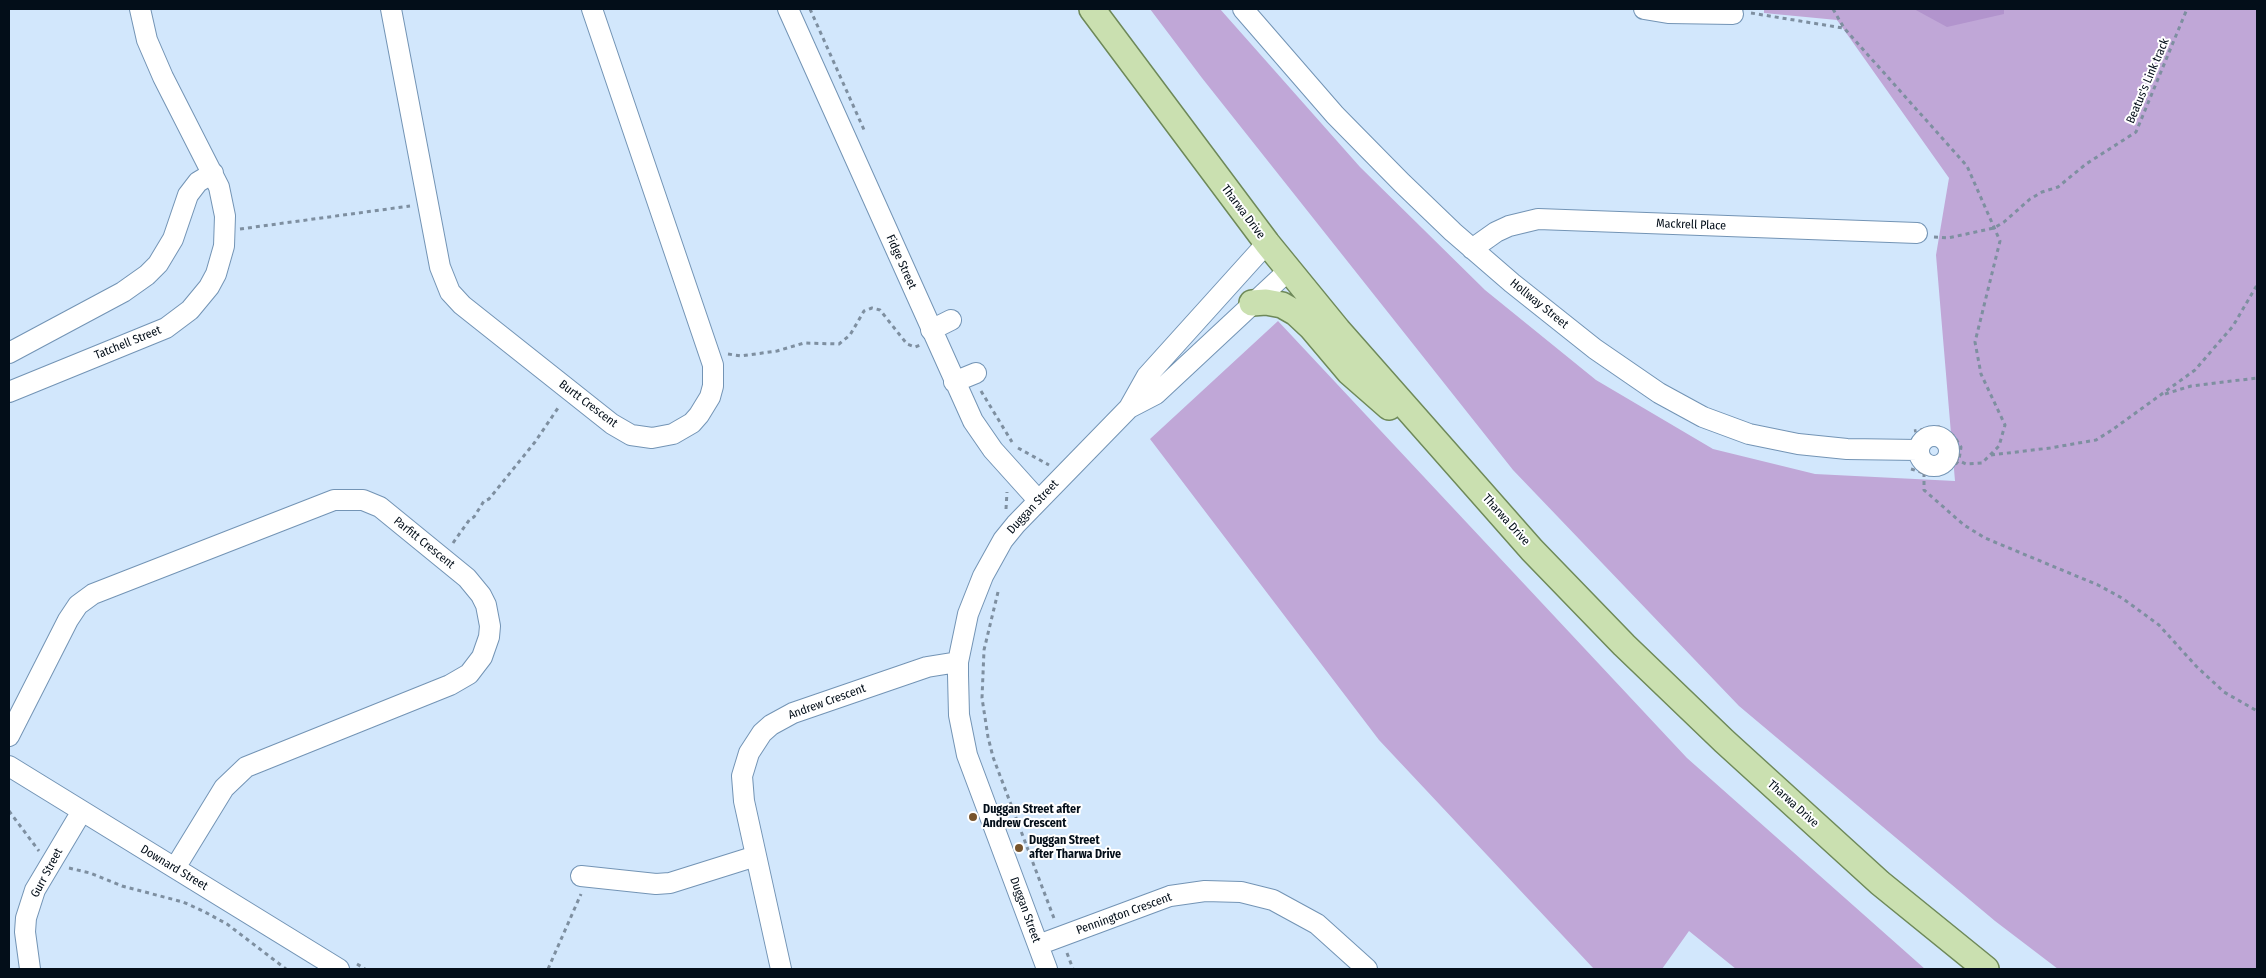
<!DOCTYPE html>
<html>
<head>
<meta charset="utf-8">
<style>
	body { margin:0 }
	#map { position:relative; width:2266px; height:978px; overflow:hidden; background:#d2e7fc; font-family:"Fira Sans Condensed",sans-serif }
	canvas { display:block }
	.frame { position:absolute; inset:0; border:10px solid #030e19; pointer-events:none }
</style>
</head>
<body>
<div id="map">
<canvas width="2266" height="978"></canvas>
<div class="frame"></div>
</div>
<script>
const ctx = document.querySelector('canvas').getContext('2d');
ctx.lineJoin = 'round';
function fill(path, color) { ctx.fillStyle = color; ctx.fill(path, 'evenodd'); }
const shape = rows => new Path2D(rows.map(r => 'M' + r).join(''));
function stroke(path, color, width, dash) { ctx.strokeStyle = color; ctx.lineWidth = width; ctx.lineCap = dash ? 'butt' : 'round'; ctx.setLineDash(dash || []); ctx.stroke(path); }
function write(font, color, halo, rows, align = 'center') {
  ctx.font = font + ' "Fira Sans Condensed",sans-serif'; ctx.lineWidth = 4; ctx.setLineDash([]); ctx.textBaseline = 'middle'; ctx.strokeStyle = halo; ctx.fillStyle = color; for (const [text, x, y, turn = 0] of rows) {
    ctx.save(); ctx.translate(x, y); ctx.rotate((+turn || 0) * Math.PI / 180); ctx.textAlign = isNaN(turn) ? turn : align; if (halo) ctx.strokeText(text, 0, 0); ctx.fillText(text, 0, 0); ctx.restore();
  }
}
fill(shape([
	[1150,9,1220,9,1360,167,1485,290,1596,380,1713,449,1815,474,1955,481,1936,255,1949,178,1837,20,1764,13,1764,9,2257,9,2257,969,2058,969,1995,921,1739,706,1513,470,1202,78],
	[1278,321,1687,758,1925,969,1736,969,1689,931,1662,969,1594,969,1379,740,1150,439]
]), '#c0a7d7');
fill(shape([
	[1914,9,2004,9,2004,14,1947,27]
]), '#b294cd');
const minor = shape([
	[391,9,440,267,450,292,462,305,612,424,631,435,652,438,673,434,692,423,699,415,710,397,713,386,713,365,592,9],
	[788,9,973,421,993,450,1038,500],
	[1243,9,1335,115,1402,183,1453,232,1512,283,1595,349,1659,393,1703,417,1749,434,1798,444,1847,449,1918,450],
	[1644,9,1668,13,1733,14],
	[1472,249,1496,232,1509,226,1538,219,1917,233],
	[931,330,951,320],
	[9,353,123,292,147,275,158,264,173,239,188,195,198,182,213,173],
	[954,382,976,373],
	[9,392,166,328,190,310,209,287,216,274,224,246,225,216,219,187,163,77,147,40,140,9],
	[1129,408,1156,394,1289,270],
	'1919 451a15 15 0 1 1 30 0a15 15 0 1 1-30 0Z',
	[9,736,68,620,78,605,93,594,334,500,363,500,380,507,467,578,481,595,486,605,490,626,489,637,482,657,469,674,450,685,246,767,224,788,175,868],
	[9,766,339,969],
	[581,876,656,884,670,883,756,856],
	[1038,945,1170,896,1205,891,1241,892,1273,900,1317,924,1367,969],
	[30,969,25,932,26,918,35,890,82,811],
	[781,969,744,801,742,776,749,753,762,733,771,725,793,713,927,667,958,662],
	[1047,969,967,755,959,715,958,675,958,662,968,614,983,576,1003,540,1016,524,1129,408,1147,376,1267,243]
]);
const major = shape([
	[1092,9,1267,243,1338,330,1532,550,1624,645,1724,741,1880,883,1986,969],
	[1252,303,1266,302,1282,305,1296,313,1311,327,1349,372,1389,407]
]);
stroke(minor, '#7394b5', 22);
stroke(major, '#6e8959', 28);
stroke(shape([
	[810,9,865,132],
	[1833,9,1844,28,1967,166,2000,241,1975,342,1981,374,2005,425,1999,446,1982,463,1966,464,1948,456],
	[1751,13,1843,28],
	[240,229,410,206],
	[1934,237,1948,238,1994,228,2004,222,2030,199,2042,192,2058,187,2086,164,2136,132,2187,9],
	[728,354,741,356,777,351,804,343,839,344,850,335,864,311,872,308,880,310,907,344,915,347,920,345],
	[981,391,1012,442],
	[2165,394,2191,386,2257,378],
	[1018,448,1049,465],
	[1991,455,2050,448,2096,440,2112,430,2195,370,2233,326,2257,285],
	[1928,466,1924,473,1924,490,1964,525,1985,538,2098,585,2122,598,2159,625,2196,666,2224,692,2257,711],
	[1911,469,1924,473,1940,474,1955,465,1959,460,1961,447,1954,436,1939,427,1914,431],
	[1006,509,1007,492],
	[453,543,470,519,474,517,484,501,489,499,535,442,560,405],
	[998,592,984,650,982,698,988,737,993,757,1055,921],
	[9,811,39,851],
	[69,868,90,873,122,886,183,902,203,911,227,924,286,969],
	[1067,953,1073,969],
	[357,964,365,969],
	[548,969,581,894]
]), '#7e8fa0', 3, [4, 4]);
stroke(minor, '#fff', 20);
stroke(major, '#cae0b0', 25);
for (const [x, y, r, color] of [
	[973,817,5,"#77542c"],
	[1019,848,5,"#77542c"]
]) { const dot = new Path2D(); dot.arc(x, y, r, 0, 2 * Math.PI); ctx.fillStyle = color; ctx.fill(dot); stroke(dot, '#fff', 2); }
write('12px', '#030e19', '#fff', [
	["Beatus's Link track",2148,81,-67],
	["Tharwa Drive",1243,212,53],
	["Mackrell Place",1691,225,2],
	["Fidge Street",901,262,66],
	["Hollway Street",1539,304,39],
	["Tatchell Street",128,343,-22],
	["Burtt Crescent",588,404,37],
	["Duggan Street",1033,507,-47],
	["Tharwa Drive",1506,520,48],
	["Parfitt Crescent",424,543,39],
	["Andrew Crescent",827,702,-20],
	["Tharwa Drive",1793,804,42],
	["Downard Street",174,868,31],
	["Gurr Street",47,873,-62],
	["Duggan Street",1025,910,70],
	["Pennington Crescent",1124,914,-20]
]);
write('bold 12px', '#030e19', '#fff', [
	["Duggan Street after",983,810],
	["Andrew Crescent",983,824],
	["Duggan Street",1029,841],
	["after Tharwa Drive",1029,855]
], 'left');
</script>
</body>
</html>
